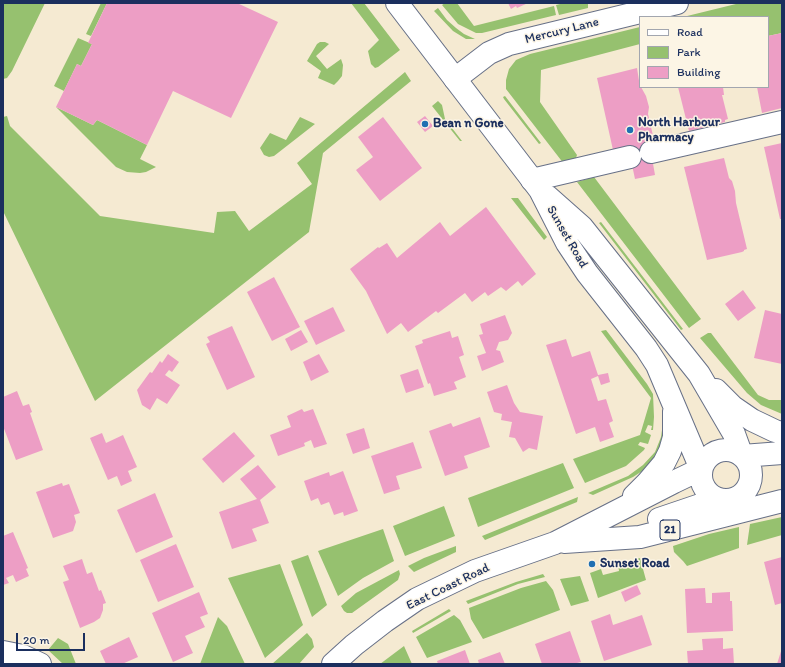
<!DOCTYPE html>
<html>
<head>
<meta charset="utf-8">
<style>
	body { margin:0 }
	#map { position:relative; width:785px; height:667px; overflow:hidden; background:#f5ead2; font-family:Itim,sans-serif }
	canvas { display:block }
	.frame { position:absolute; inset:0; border:4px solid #1b2f5e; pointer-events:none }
	.legend { position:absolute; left:639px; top:16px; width:130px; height:72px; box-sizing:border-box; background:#fcf5e5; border:1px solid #a2a6af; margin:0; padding:5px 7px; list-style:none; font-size:12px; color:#1b2f5e }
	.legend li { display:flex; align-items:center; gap:8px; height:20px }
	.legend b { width:20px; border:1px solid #a2a6af }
	.scale { position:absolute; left:16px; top:633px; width:69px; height:18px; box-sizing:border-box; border:2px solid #1b2f5e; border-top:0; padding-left:5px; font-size:12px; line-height:14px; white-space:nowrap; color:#1b2f5e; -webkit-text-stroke:3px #fcf5e5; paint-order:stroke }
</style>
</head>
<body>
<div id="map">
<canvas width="785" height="667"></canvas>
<div class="frame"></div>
<ul class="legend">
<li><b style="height:5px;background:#fff"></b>Road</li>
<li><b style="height:11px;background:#96c16f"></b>Park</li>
<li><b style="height:11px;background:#ed9ec5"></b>Building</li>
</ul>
<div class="scale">20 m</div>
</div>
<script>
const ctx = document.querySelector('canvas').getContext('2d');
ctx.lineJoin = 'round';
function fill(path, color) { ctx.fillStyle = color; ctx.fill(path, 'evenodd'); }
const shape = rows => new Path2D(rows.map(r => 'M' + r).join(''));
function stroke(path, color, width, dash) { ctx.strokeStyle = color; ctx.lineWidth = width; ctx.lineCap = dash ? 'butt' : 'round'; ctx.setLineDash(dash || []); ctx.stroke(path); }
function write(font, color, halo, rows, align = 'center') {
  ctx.font = font + ' Itim,sans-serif'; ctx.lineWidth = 3; ctx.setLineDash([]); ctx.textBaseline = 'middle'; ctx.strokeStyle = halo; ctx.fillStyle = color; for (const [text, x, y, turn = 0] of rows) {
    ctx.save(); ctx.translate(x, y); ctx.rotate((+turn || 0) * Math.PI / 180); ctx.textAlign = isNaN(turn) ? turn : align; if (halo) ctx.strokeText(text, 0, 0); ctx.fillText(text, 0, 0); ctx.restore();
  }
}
fill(shape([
	[3,3,45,3,12,71,7,78,3,79],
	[101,3,107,3,91,36,86,34],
	[351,3,364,3,400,50,378,67,375,68,371,64,368,51,379,40],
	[445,3,457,3,474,26,554,6,556,15,482,33,476,33,458,24,442,5],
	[564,3,588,3,588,8,559,15,556,5],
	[740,3,782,3,782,33,768,36,768,17,683,17],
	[438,8,447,20,456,28,464,34,475,39,466,39,453,31,434,11],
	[640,27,640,44,541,70,540,102,577,155,575,161,564,164,506,89,506,80,509,69,516,60,530,54],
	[78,38,92,44,81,66,77,64,64,91,54,86],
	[320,42,325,42,329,44,316,56,327,69,341,59,343,65,342,76,338,81,334,85,318,78,321,71,307,61,317,44],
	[405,72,411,81,323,153,309,232,95,401,3,211,3,117,7,116,10,126,100,216,214,233,217,212,235,211,249,231,312,184,297,163],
	[505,96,541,143,539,144,504,99,503,97],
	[438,101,442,105,445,119,462,141,460,141,432,106],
	[56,107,93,125,97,120,147,145,140,159,156,167,146,172,140,173,127,172,116,167],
	[300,117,315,124,274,156,269,157,264,155,260,148,270,133,286,140],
	[594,177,701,319,689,328,577,182],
	[511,198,518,198,547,237,544,240],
	[601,222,683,329,681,330,599,223],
	[606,330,647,384,653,394,654,417,653,430,651,430,652,426,648,425,645,432,651,435,648,444,640,442,638,445,645,448,644,450,626,466,585,483,573,459,640,435,651,398,601,331],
	[708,333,711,333,758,395,769,400,782,400,782,414,761,405,747,393,700,338],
	[660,395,663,399,665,430,658,456,647,468,633,477,593,495,588,493,628,476,643,465,655,452,661,437,663,423,663,408],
	[563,463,574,488,478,527,468,498],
	[578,497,577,502,485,540,482,536],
	[444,506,455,536,405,556,393,526],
	[782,517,782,535,747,545,750,524],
	[739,527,739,548,687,566,683,561,674,552,673,546,709,534],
	[383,529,394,561,363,578,338,596,318,551],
	[456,546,456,552,414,572,408,566,424,558],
	[308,555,327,605,312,617,291,561],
	[640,558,646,580,598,598,590,573,601,569,603,575,619,571,618,564],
	[280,564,303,625,265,658,228,578],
	[399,570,400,574,398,580,352,613,347,613,344,611,341,606,356,593],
	[543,574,545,577,518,584,468,604,466,601,516,582],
	[580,576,589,601,571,606,560,579],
	[546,581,553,590,560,610,483,639,471,619,469,608,521,588],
	[449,609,451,611,413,633,412,631],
	[454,615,460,620,472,642,427,658,416,637],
	[218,617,227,626,245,664,200,664],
	[307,633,312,639,314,647,299,664,272,664],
	[58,638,68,644,76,664,63,664,48,650],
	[404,646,412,664,380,664]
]), '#96c16f');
fill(shape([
	[107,3,237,3,278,22,231,118,173,91,147,145,97,120,93,125,56,107,77,64,81,66,92,44,88,43],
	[508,3,528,3,517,8,516,6,511,9],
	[782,33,782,108,762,113,757,87,768,87,768,36],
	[637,68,640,87,641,87,646,96,649,107,648,114,654,140,649,141,655,175,635,179,628,146,613,150,597,78],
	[678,87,723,87,724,95,722,95,728,119,725,120,725,122,689,131],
	[425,116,433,126,425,132,417,122],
	[383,117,422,168,380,201,356,170,373,157,358,137],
	[782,143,782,219,780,219,764,147],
	[724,158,729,178,732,181,735,191,736,203,747,249,744,250,744,251,742,252,707,260,684,167],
	[486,207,536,274,522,286,518,281,506,291,501,287,488,296,485,292,472,302,465,293,438,313,436,311,408,332,401,323,387,334,366,291,350,269,378,247,379,248,387,243,397,258,440,222,450,236],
	[274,277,300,327,272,341,247,292],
	[743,290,756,308,738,321,725,304],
	[333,307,345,331,316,345,304,321],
	[765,310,782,314,782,364,754,358],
	[505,315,512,333,508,340,499,342,496,350,500,351,504,362,482,371,477,356,486,353,479,335,483,334,480,324],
	[232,326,255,377,227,390,206,344,210,342,207,337],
	[301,330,308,342,291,351,285,339],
	[450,331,452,338,458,336,464,355,459,357,466,377,454,382,457,389,434,396,430,383,428,384,415,346,423,343,422,340],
	[566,339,572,357,590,351,598,375,608,373,610,382,601,385,598,376,591,379,598,401,606,399,613,421,609,423,614,437,600,442,595,427,576,434,546,345],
	[168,354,179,362,172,372,169,370,165,375,180,385,167,404,157,398,150,410,142,405,137,390,150,372,152,373,160,361,162,363],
	[319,354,329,372,311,381,303,362],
	[418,369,424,387,406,393,400,375],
	[507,385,514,403,520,412,543,416,537,450,529,448,523,452,515,438,509,437,512,422,501,420,502,414,494,412,487,392],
	[17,391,23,406,29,404,32,412,30,413,43,450,16,460,3,426,3,397],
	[302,409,304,412,313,409,327,444,314,448,311,440,304,443,305,446,278,456,270,435,291,427,287,416],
	[480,417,490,447,464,456,468,468,445,476,429,431,451,423,453,427],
	[364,428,370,448,353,454,346,434],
	[234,432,255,456,223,483,202,459],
	[102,433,106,443,123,435,137,467,128,471,132,481,121,486,117,476,108,480,90,438],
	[413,442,422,468,396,476,400,489,384,494,371,456],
	[258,465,276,487,260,500,269,523,252,529,257,541,232,549,219,512,257,499,240,479],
	[343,471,358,511,344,516,343,512,334,515,329,502,321,505,318,498,311,501,304,481,329,472,330,476],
	[62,483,63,486,69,484,80,513,74,515,76,522,73,531,53,538,36,492],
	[155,493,173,537,136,553,117,510],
	[13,532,28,568,26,569,29,576,16,582,13,575,6,578,9,583,3,585,3,536],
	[176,544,194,587,158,602,140,560],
	[782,557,782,603,775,605,764,562],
	[82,559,87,574,92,572,99,591,101,590,106,603,103,604,103,610,100,618,94,622,80,628,63,582,69,580,63,566],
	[637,585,641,594,625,602,621,592],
	[705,588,706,603,712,603,712,593,730,592,730,601,732,601,733,631,687,633,685,589],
	[199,592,208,614,200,617,205,627,185,636,193,653,173,662,152,613],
	[610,614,613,625,642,615,652,645,604,661,591,621],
	[570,631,581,662,577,663,577,664,542,664,535,644],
	[129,637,138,657,122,664,106,664,100,651],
	[723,638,723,649,733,648,734,664,688,664,687,651,703,650,702,639],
	[782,648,782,664,777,664],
	[465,650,470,664,438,664,437,661],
	[500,652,505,664,479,664,478,660]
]), '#ed9ec5');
const minor = shape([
	[455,79,489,53,509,44,677,3],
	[651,152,782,122],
	[532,180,630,157],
	[3,652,23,656,40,664]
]);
const major = shape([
	[397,3,540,190,567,243,587,273,646,348,657,365,665,384,701,469],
	[547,196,582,227,699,374,734,434,742,456],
	[716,390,733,407,752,420,775,431,782,433],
	'701 475a25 25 0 1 1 50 0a25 25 0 1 1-50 0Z',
	[742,456,782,453],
	[634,496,647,483,664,463,670,451,674,437,674,412],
	[659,519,718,499],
	[564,542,640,537,782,501],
	[333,664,354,645,385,621,417,599,475,571,555,543,674,482,701,469]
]);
stroke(minor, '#677087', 24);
stroke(major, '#677087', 24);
stroke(minor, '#fff', 22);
stroke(major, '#fff', 22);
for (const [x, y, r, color] of [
	[425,124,4,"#1f6fb2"],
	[630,130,4,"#1f6fb2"],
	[592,564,4,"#1f6fb2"]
]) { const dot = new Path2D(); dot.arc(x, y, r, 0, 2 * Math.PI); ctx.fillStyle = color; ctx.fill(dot); stroke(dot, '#fcf5e5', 1.5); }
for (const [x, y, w] of [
	[670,530,20]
]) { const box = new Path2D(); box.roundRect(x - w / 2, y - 10, w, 20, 3); ctx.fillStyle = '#fcf5e5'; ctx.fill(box); stroke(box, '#1b2f5e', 1); }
write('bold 12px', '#1b2f5e', null, [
	["21",670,530]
]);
write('13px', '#1b2f5e', '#fcf5e5', [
	["Mercury Lane",562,31,-14],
	["Sunset Road",567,237,60],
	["East Coast Road",448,587,-26]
]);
write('bold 13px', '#1b2f5e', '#fcf5e5', [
	["North Harbour",638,123],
	["Pharmacy",638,138],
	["Bean n Gone",433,124],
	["Sunset Road",600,564]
], 'left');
</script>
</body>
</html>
